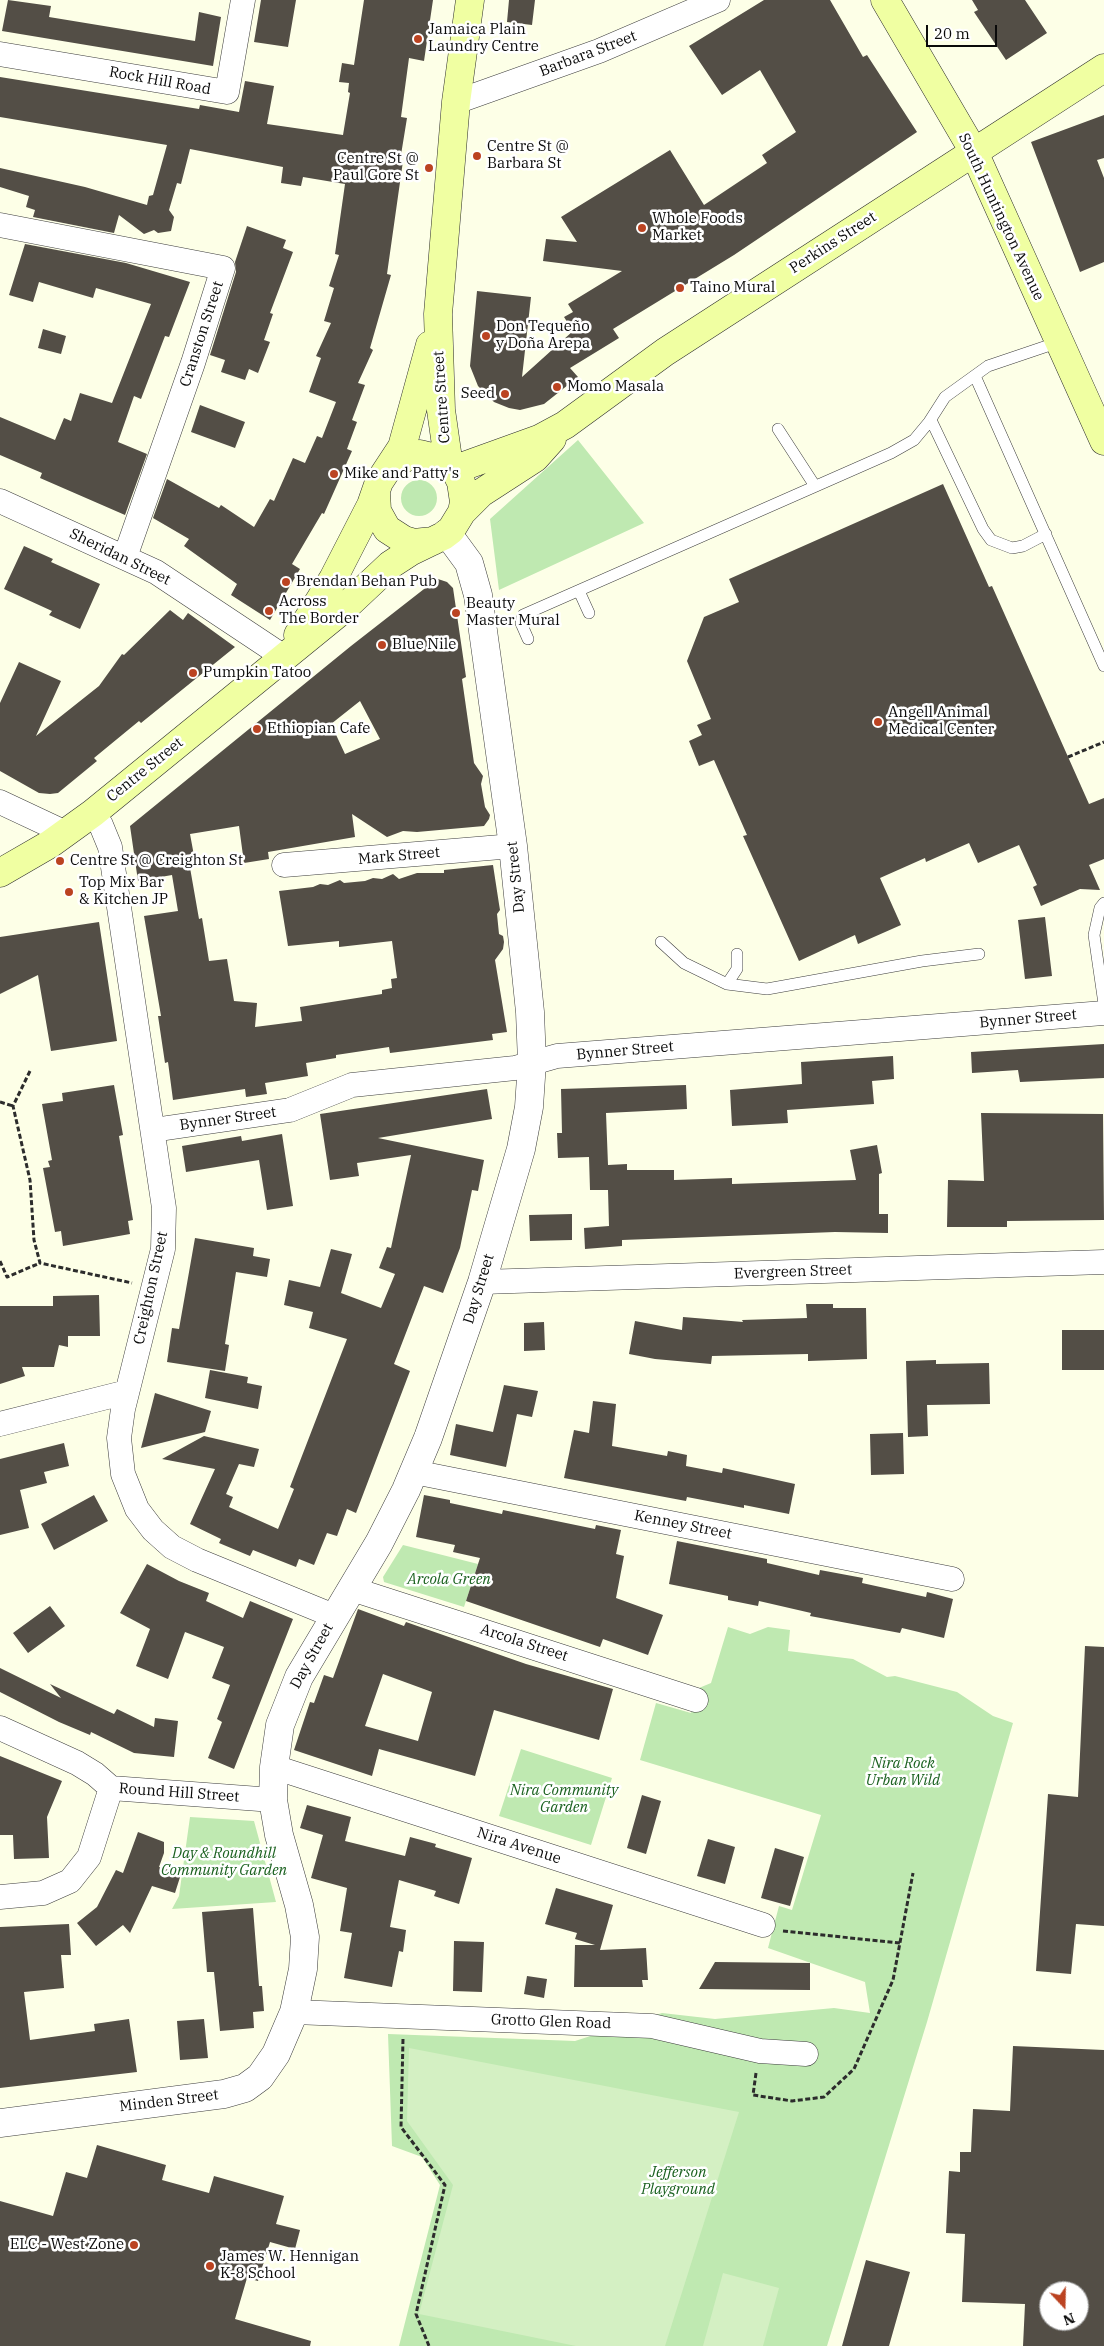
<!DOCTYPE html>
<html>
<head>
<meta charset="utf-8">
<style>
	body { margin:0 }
	#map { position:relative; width:1104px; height:2346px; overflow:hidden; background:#fdffe7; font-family:"IBM Plex Serif",serif }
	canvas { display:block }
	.north { position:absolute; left:1039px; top:2281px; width:50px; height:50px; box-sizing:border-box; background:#fff; border:1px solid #9d9d9d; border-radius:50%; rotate:159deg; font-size:14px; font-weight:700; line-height:20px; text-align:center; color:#0a0a0a }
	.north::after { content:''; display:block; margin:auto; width:18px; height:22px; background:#bb4321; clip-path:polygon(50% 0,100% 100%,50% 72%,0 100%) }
	.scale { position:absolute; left:926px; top:25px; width:71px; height:22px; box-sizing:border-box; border:2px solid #0a0a0a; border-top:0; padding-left:6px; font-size:15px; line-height:18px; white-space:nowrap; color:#0a0a0a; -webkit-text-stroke:4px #fff; paint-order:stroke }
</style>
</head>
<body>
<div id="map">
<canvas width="1104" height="2346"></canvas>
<div class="north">N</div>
<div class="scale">20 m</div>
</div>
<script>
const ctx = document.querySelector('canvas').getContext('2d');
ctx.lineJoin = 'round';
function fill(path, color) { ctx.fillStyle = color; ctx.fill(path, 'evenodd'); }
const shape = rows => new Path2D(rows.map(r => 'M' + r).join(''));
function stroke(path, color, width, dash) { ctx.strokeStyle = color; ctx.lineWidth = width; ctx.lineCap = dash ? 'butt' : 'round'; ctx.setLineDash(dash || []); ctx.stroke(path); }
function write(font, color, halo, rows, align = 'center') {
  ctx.font = font + ' "IBM Plex Serif",serif'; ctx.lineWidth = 5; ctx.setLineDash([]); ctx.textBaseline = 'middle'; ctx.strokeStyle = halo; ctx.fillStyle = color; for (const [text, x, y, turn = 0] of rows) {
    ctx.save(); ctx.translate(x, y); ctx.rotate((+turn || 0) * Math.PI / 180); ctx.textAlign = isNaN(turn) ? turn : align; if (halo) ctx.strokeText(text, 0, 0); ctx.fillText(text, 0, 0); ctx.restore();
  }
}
fill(shape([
	[578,440,644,523,499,590,490,519],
	'401 498a18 18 0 1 1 36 0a18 18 0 1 1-36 0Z',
	[403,1545,478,1564,464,1607,384,1582,383,1577],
	[728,1627,750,1634,768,1627,790,1630,788,1651,853,1659,887,1677,895,1676,957,1692,993,1716,1013,1723,927,2022,827,2346,399,2346,440,2185,422,2157,392,2146,388,2034,575,2041,662,2013,715,2019,834,2008,870,2013,865,1982,768,1948,779,1906,792,1910,821,1815,640,1760,656,1703,691,1713,699,1688,711,1683],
	[521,1749,612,1778,591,1845,499,1816],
	[190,1817,254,1821,276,1902,172,1909,179,1896]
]), '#bfe9b1');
fill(shape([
	[409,2048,739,2112,665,2346,576,2346,419,2314,453,2185,407,2121],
	[723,2273,779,2288,763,2346,703,2346]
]), '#d4f0c3');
fill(shape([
	[8,0,51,6,49,17,195,41,199,12,221,17,213,66,2,31],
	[261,0,296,0,288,47,254,42],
	[364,0,433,0,424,61,409,58,401,117,407,118,400,161,403,161,387,274,391,275,370,348,373,350,358,383,365,385,352,420,357,422,347,449,352,451,324,514,322,513,292,564,300,569,270,620,231,595,237,584,184,546,189,539,153,518,167,479,219,508,221,505,254,527,270,499,274,501,293,458,305,463,317,436,322,438,336,402,309,392,321,358,316,356,331,323,324,321,334,288,329,286,339,255,335,254,345,184,303,177,301,186,281,183,283,167,190,149,181,184,177,183,169,210,174,217,171,231,158,233,154,230,144,234,119,215,114,233,33,217,35,210,26,207,29,196,0,187,0,168,85,187,147,205,149,196,153,195,167,145,0,117,0,77,199,109,200,105,239,112,245,81,274,86,267,124,343,135,350,93,348,92,349,83,339,82,342,63,354,65],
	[509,0,535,0,532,25,507,22],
	[764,0,830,0,863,57,867,55,917,132,734,255,613,329,619,338,570,368,578,377,544,404,520,410,509,408,494,402,478,386,470,366,477,291,531,297,522,377,573,331,564,317,573,312,568,304,622,271,543,261,546,239,577,242,561,217,670,150,704,205,767,163,762,155,796,132,760,70,722,95,689,46],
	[972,0,1025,0,1047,33,1006,60,974,12,978,10],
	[1104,115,1104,158,1097,160,1104,178,1104,262,1080,272,1031,142],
	[247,226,286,240,283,248,293,252,270,313,273,314,264,340,270,342,258,373,249,369,245,380,221,372,225,360,210,355,236,272,235,262],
	[25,244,126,263,190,282,169,337,165,336,141,399,134,396,118,442,147,454,125,515,40,478,42,473,0,455,0,417,55,440,64,418,71,421,80,393,112,403,151,304,96,288,93,298,39,282,33,302,9,295],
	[43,329,66,336,61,354,38,348],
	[200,405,245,422,235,448,191,432],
	[943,484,989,587,992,586,1089,804,1104,798,1104,859,1089,865,1100,890,1080,889,1041,906,1033,887,1037,885,1019,845,978,863,969,843,926,862,925,858,880,878,901,925,858,944,855,935,799,961,743,836,747,835,714,760,699,766,689,741,702,735,697,725,711,719,687,661,704,617,739,602,729,579],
	[24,546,53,559,51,562,100,584,80,629,49,615,52,611,4,589],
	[438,579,447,582,453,588,466,677,462,679,474,763,483,776,481,784,485,807,490,815,489,819,484,826,417,832,403,831,387,837,352,814,355,837,268,852,269,859,244,863,239,826,190,834,195,861,189,862,199,919,202,918,209,961,227,959,234,1001,257,1003,255,1027,302,1021,300,1007,382,994,382,990,392,988,391,979,397,978,392,941,339,947,339,941,288,946,279,891,313,887,320,884,328,885,340,880,344,883,365,881,373,878,382,879,393,874,399,879,417,873,444,873,444,870,493,865,499,904,500,910,497,914,499,934,503,936,504,942,503,949,495,960,507,1032,492,1034,493,1040,390,1053,389,1047,336,1055,336,1058,306,1063,308,1076,265,1083,267,1094,246,1097,245,1089,173,1100,168,1062,165,1063,158,1016,161,1016,144,916,178,911,172,875,138,881,130,826,351,646,433,582],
	[360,701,380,739,345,754,331,724],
	[170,610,183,620,188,613,235,647,141,723,139,721,94,758,97,761,58,793,50,794,39,793,0,771,0,703,19,662,61,681,36,736,99,686,122,654,124,655],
	[1045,917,1052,976,1025,979,1018,920],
	[99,922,117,1041,51,1051,38,975,0,994,0,937],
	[1104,1044,1104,1078,1020,1082,1018,1070,972,1073,971,1052],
	[893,1056,894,1079,872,1081,874,1104,787,1110,788,1123,732,1126,730,1090,802,1084,801,1062],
	[114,1085,123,1135,119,1136,133,1220,128,1221,130,1234,63,1246,61,1231,55,1232,43,1168,50,1167,48,1161,52,1160,42,1104,63,1101,62,1093],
	[686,1085,687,1109,606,1113,608,1165,627,1164,627,1170,674,1170,674,1180,732,1178,732,1184,856,1180,850,1150,877,1145,882,1173,879,1174,879,1214,888,1214,888,1233,835,1232,622,1240,622,1246,585,1249,584,1228,609,1226,608,1190,590,1190,589,1157,558,1158,557,1133,562,1133,561,1089],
	[487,1089,492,1119,378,1138,484,1160,478,1191,472,1190,460,1248,443,1293,424,1286,394,1364,410,1371,356,1513,347,1509,337,1536,327,1533,314,1565,299,1559,296,1567,253,1550,250,1556,219,1543,221,1539,190,1524,215,1469,162,1459,204,1436,259,1449,254,1467,239,1464,226,1494,233,1497,229,1507,278,1529,294,1489,290,1487,347,1339,309,1328,313,1312,284,1305,289,1280,320,1287,331,1249,352,1254,341,1293,381,1308,395,1274,379,1268,387,1247,391,1248,411,1155,357,1163,359,1176,330,1180,320,1114],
	[981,1113,1103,1114,1104,1220,1007,1221,1007,1227,947,1227,948,1180,984,1181],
	[282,1134,293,1206,267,1210,259,1160,186,1172,182,1146,241,1136,242,1141],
	[572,1214,572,1240,530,1241,529,1215],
	[195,1238,254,1248,253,1256,270,1259,267,1277,236,1272,225,1344,229,1345,225,1371,167,1362,172,1328,179,1329],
	[99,1295,100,1336,68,1336,68,1347,59,1345,54,1367,22,1367,25,1376,0,1384,0,1306,53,1306,53,1296],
	[806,1304,833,1304,833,1308,866,1308,867,1359,808,1361,808,1354,712,1356,711,1364,655,1359,629,1354,635,1321,682,1330,683,1317,743,1322,742,1320,807,1318],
	[544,1322,545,1350,524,1351,524,1323],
	[1062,1330,1104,1330,1104,1370,1062,1370],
	[936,1360,936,1364,989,1363,990,1404,927,1405,928,1436,908,1437,906,1361],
	[210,1370,248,1377,247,1383,262,1386,258,1409,205,1398],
	[504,1385,538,1391,532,1417,517,1414,506,1467,450,1455,456,1424,493,1432],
	[155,1393,211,1411,205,1432,141,1448],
	[593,1401,616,1404,612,1446,667,1456,668,1451,687,1455,686,1466,722,1473,723,1468,795,1484,789,1514,744,1505,744,1508,687,1497,686,1501,564,1478,574,1430,589,1433],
	[903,1433,904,1474,871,1475,870,1434],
	[64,1443,69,1466,44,1472,47,1483,20,1490,29,1528,0,1535,0,1459],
	[94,1495,108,1521,54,1550,41,1524],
	[424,1495,450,1500,450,1503,502,1514,503,1510,595,1529,596,1525,621,1530,616,1554,624,1556,616,1598,663,1615,648,1655,603,1639,600,1647,466,1601,480,1558,453,1552,455,1545,416,1537],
	[677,1541,767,1559,767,1563,819,1575,820,1570,863,1578,862,1583,926,1597,927,1592,953,1599,944,1638,902,1628,900,1633,810,1616,811,1613,759,1601,758,1606,728,1600,728,1596,669,1584],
	[147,1564,179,1581,209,1593,206,1601,243,1618,250,1601,293,1619,234,1769,208,1758,222,1722,217,1719,230,1685,212,1678,224,1647,185,1632,168,1679,136,1666,150,1629,120,1613],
	[50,1606,65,1626,28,1653,13,1633],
	[358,1609,404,1626,406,1622,526,1664,613,1689,599,1740,494,1710,475,1776,379,1749,372,1776,294,1750,310,1702,314,1703,324,1675,333,1678],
	[383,1674,432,1692,418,1741,365,1726],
	[1085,1646,1104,1647,1104,1926,1076,1924,1071,1974,1036,1971,1048,1794,1078,1797],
	[0,1668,61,1698,50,1684,114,1714,117,1709,154,1727,155,1718,178,1721,174,1757,134,1753,91,1732,90,1735,59,1722,0,1692],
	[0,1756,62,1781,47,1817,49,1858,14,1859,13,1835,0,1835],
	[642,1795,661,1801,646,1854,627,1848],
	[307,1805,351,1817,345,1841,405,1856,410,1837,436,1844,435,1847,472,1858,459,1904,434,1896,436,1891,399,1880,390,1927,406,1930,403,1952,399,1951,392,1987,344,1978,352,1933,340,1931,347,1888,311,1878,323,1835,300,1828],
	[138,1832,164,1842,164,1853,159,1867,181,1874,175,1893,152,1886,130,1933,123,1925,96,1946,77,1923,97,1907,116,1870,123,1873],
	[708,1839,735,1847,725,1884,697,1876],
	[775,1848,804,1857,790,1906,761,1898],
	[556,1888,613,1905,600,1950,646,1948,648,1980,642,1980,643,1987,574,1987,575,1945,595,1945,575,1939,577,1933,545,1924],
	[253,1908,259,1986,262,1986,264,2011,253,2012,254,2028,220,2031,214,1972,207,1972,202,1912],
	[69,1924,71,1955,61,1955,64,1988,24,1992,30,2040,95,2031,94,2024,129,2019,137,2072,0,2088,0,1927],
	[454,1941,484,1942,482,1992,453,1991],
	[715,1962,810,1963,810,1990,699,1989],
	[527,1976,547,1979,544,1998,524,1994],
	[204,2019,208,2058,180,2060,177,2021],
	[1013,2046,1104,2050,1104,2346,1023,2346,1025,2304,962,2302,965,2234,946,2233,949,2171,960,2172,960,2152,971,2152,973,2109,1010,2111],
	[1049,2291,1079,2291,1079,2321,1049,2321],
	[97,2145,166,2165,162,2180,209,2193,214,2176,284,2196,276,2224,300,2230,295,2249,270,2242,258,2281,247,2278,235,2319,311,2341,310,2346,0,2346,0,2201,53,2216,66,2172,87,2178],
	[866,2260,910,2272,889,2346,842,2346]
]), '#534e46');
const service = shape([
	[975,376,1104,666],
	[931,420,983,529,991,540,1012,548,1023,546,1046,534],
	[778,429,815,486],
	[579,591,589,613],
	[528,639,521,623,523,615,891,453,914,440,929,422,945,397,988,366,1059,342],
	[1104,903,1100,908,1094,935,1104,1004],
	[661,942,684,963,727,984],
	[737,954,737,969,727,984,767,989,922,961,979,954]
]);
const minor = shape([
	[0,54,227,92,243,0],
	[456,102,599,51,718,0],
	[0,225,223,268,193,363,125,557],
	[0,501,156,572,284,657],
	[0,802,66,833],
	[93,813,101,825,110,847,164,1208,163,1249,123,1409,119,1438,123,1474,137,1509,153,1530,172,1547,197,1560,334,1616],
	[284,865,513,846],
	[153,1130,290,1110,352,1085,515,1068,557,1056,1104,1013],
	[482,1282,1104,1262],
	[0,1424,127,1392],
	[414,1472,952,1579],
	[352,1589,696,1700],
	[0,1728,77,1763,95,1774,111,1788],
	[274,1767,763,1925],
	[111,1788,273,1800],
	[0,1897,43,1893,70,1881,89,1857,111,1788],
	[294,2012,652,2026,760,2051,806,2054]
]);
const tertiary = shape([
	[0,2123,224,2094,245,2088,260,2077,276,2054,294,2012,303,1969,305,1937,299,1905,279,1835,273,1800,274,1767,280,1725,299,1677,379,1543,406,1490,428,1438,482,1282,521,1149,529,1107,532,1062,530,1012,513,846,478,595,469,563,447,533]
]);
const secondary = shape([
	[885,0,974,152,1104,441],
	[449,466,441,410,438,314,456,102,470,0],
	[453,470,539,439,565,425,665,352,1104,68],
	[376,492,377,511,387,529,404,540,414,543,433,541],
	[462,512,481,493,535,458,552,439],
	[298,635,333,579,371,505,379,482,402,447,430,345],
	[0,873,50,844,93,813,341,611,390,565,410,552,443,536,451,530,462,512,464,502,461,482,456,472,440,459,420,454,409,456,391,465]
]);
stroke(service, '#3d3d3d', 12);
stroke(minor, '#3d3d3d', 25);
stroke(tertiary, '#3d3d3d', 29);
stroke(secondary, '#2c2c2c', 29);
stroke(shape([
	[1068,757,1104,742],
	[30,1071,13,1106,30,1180,34,1240,40,1263,132,1283],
	[0,1102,13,1106],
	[0,1261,7,1277,40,1263],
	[783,1931,900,1943],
	[403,2039,401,2127,445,2185,416,2314,429,2346],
	[756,2073,753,2095,792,2101,824,2097,854,2069,893,1980,913,1873]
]), '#2c2c2c', 3, [5, 2.5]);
stroke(service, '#fff', 11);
stroke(minor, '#fff', 24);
stroke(tertiary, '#fff', 28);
stroke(secondary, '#f0ffa2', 28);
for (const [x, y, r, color] of [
	[418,39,5,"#bb4321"],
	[477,156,5,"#bb4321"],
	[429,168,5,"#bb4321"],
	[642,228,5,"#bb4321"],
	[680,288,5,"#bb4321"],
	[486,336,5,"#bb4321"],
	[557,387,5,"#bb4321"],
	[505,394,5,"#bb4321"],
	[334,474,5,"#bb4321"],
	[286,582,5,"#bb4321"],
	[269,611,5,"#bb4321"],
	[456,613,5,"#bb4321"],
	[382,645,5,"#bb4321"],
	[193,673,5,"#bb4321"],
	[878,722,5,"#bb4321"],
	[257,729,5,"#bb4321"],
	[60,861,5,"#bb4321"],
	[69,892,5,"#bb4321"],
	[134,2245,5,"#bb4321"],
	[210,2266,5,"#bb4321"]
]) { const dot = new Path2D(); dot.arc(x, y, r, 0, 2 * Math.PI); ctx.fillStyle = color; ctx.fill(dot); stroke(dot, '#fff', 2); }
write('15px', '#0a0a0a', '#fff', [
	["Jamaica Plain",428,30],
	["Laundry Centre",428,47],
	["Centre St @",487,147],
	["Barbara St",487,164],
	["Centre St @",419,159,"right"],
	["Paul Gore St",419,176,"right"],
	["Whole Foods",652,219],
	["Market",652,236],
	["Taino Mural",690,288],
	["Don Tequeño",496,327],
	["y Doña Arepa",496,344],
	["Momo Masala",567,387],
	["Seed",495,394,"right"],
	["Mike and Patty's",344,474],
	["Brendan Behan Pub",296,582],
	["Across",279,602],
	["The Border",279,619],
	["Beauty",466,604],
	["Master Mural",466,621],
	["Blue Nile",392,645],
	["Pumpkin Tatoo",203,673],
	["Angell Animal",888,713],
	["Medical Center",888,730],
	["Ethiopian Cafe",267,729],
	["Centre St @ Creighton St",70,861],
	["Top Mix Bar",79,883],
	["& Kitchen JP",79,900],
	["ELC - West Zone",124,2245,"right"],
	["James W. Hennigan",220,2257],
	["K-8 School",220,2274]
], 'left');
write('15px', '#0a0a0a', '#fff', [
	["Barbara Street",588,54,-21],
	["Rock Hill Road",160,81,10],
	["South Huntington Avenue",1001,217,65],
	["Perkins Street",833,243,-33],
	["Cranston Street",202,334,-72],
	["Centre Street",442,397,-94],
	["Sheridan Street",120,557,26],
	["Centre Street",145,770,-39],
	["Mark Street",399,856,-5],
	["Day Street",516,877,-96],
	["Bynner Street",1028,1019,-5],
	["Bynner Street",625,1051,-5],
	["Bynner Street",228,1119,-8],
	["Evergreen Street",793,1272,-2],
	["Creighton Street",151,1288,-78],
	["Day Street",479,1289,-73],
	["Kenney Street",683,1525,11],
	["Arcola Street",524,1643,18],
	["Day Street",312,1656,-61],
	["Round Hill Street",179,1793,4],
	["Nira Avenue",519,1846,18],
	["Grotto Glen Road",551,2022,2],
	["Minden Street",169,2101,-7]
]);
write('italic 15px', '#1a611f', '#fff', [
	["Arcola Green",449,1580],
	["Nira Rock",903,1764],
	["Urban Wild",903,1781],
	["Nira Community",564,1791],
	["Garden",564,1808],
	["Day & Roundhill",224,1854],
	["Community Garden",224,1871],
	["Jefferson",678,2173],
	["Playground",678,2190]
]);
</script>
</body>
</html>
